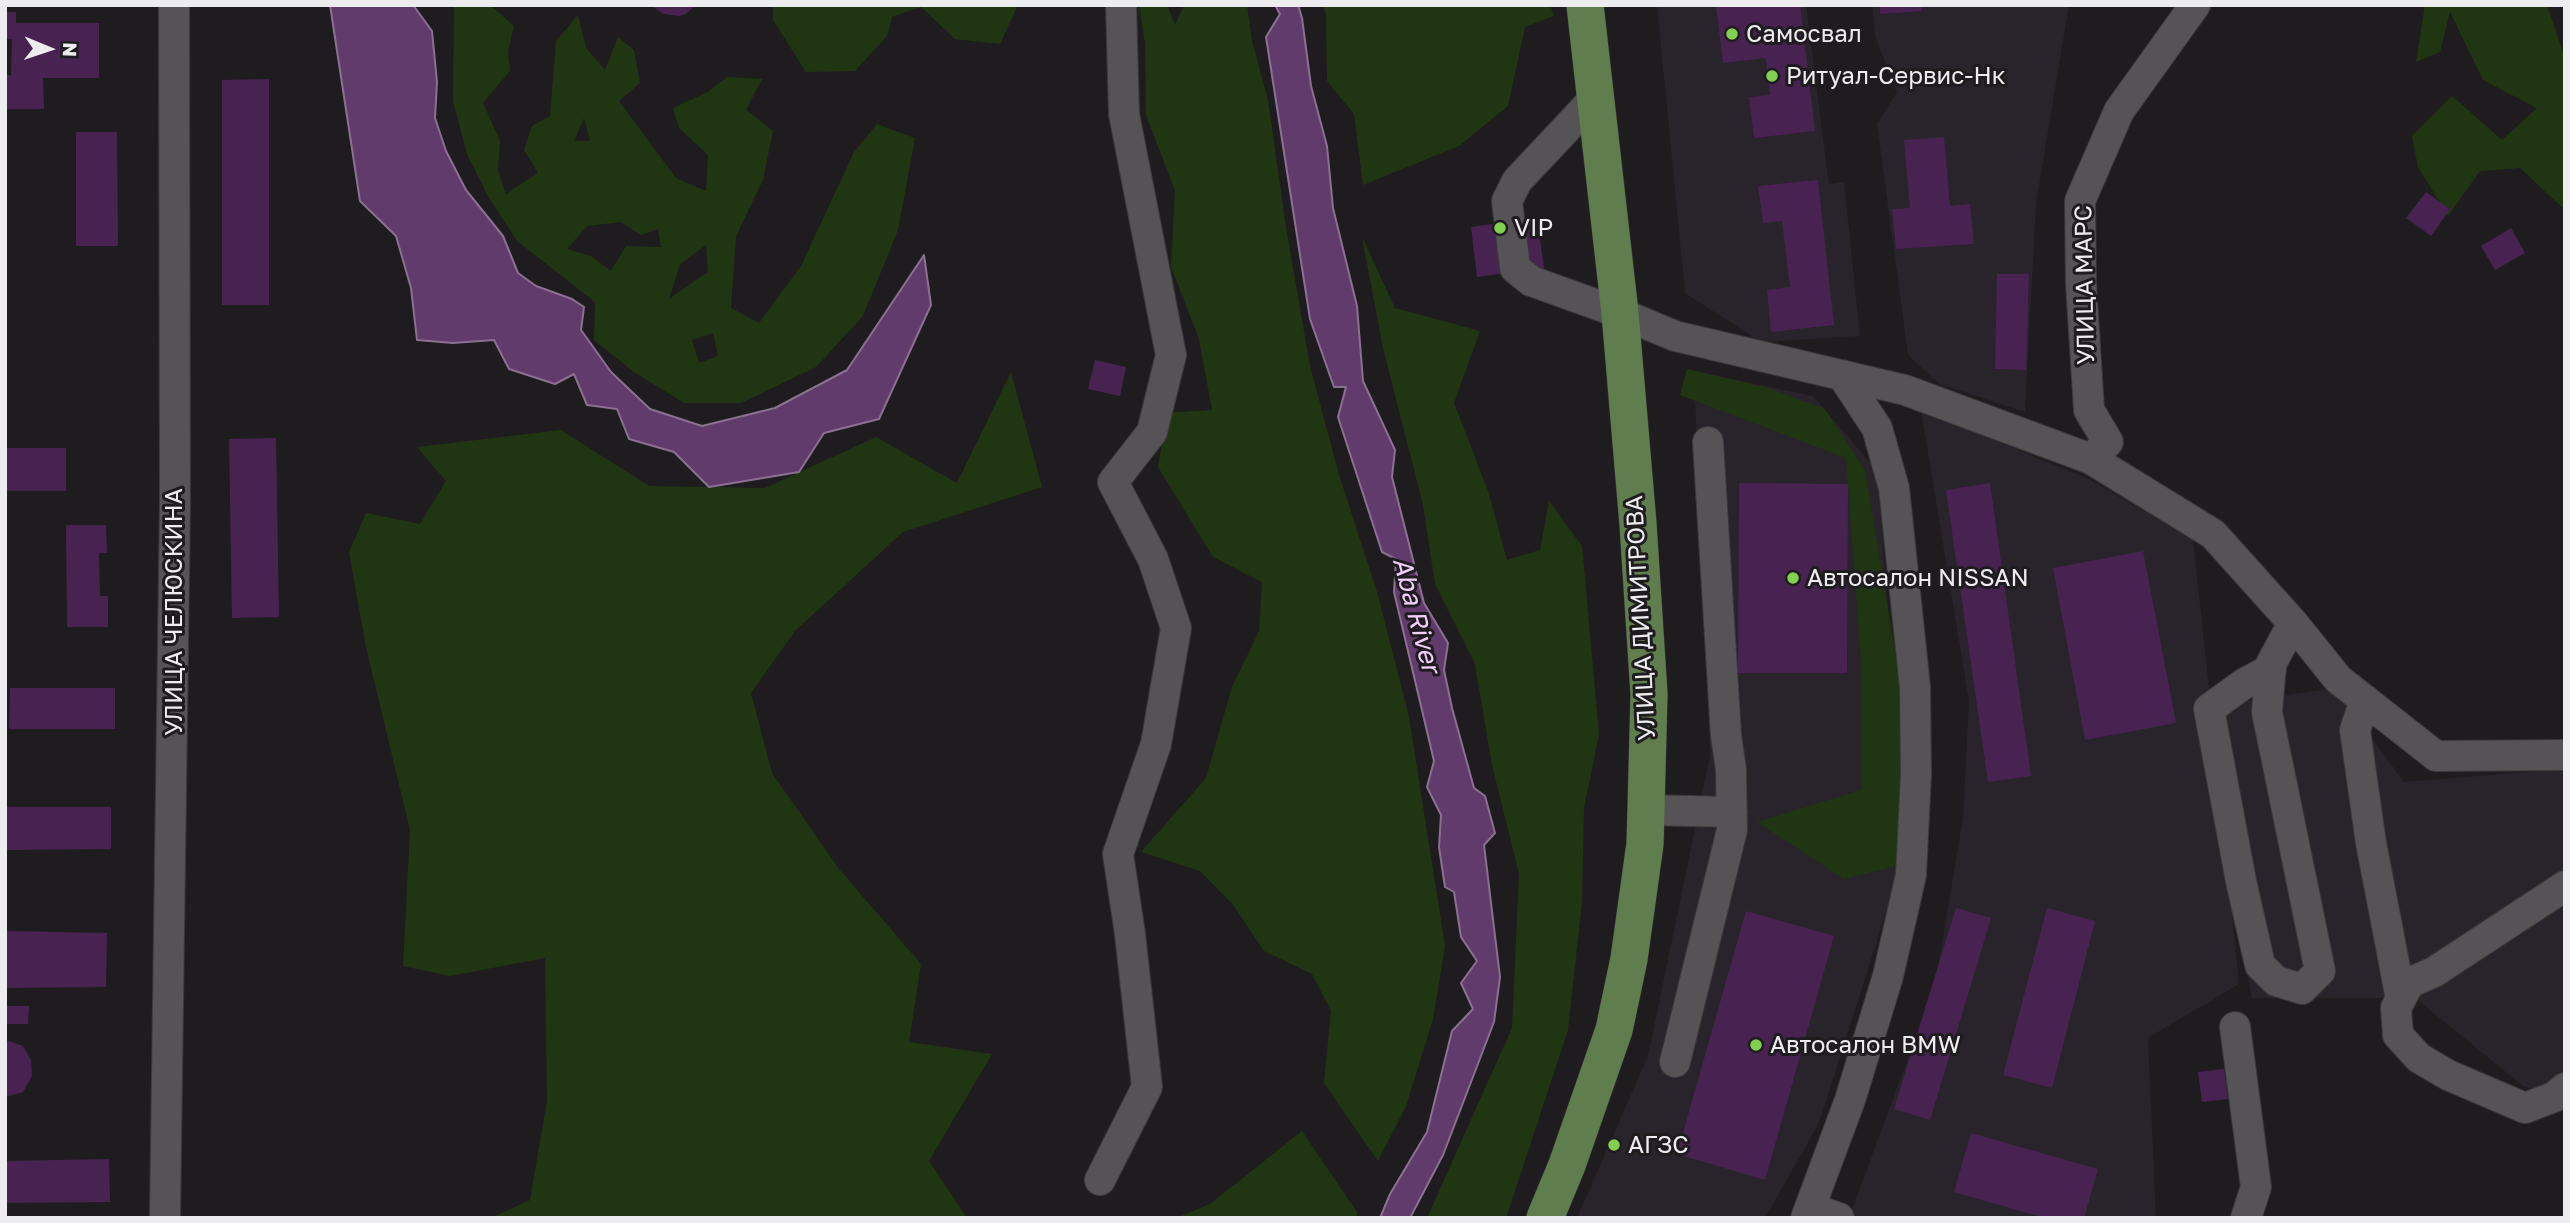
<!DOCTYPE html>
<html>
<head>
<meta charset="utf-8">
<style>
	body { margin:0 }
	#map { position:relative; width:2570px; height:1223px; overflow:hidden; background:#1f1c1f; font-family:"Golos Text",sans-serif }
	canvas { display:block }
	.frame { position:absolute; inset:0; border:7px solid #edecee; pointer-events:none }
	.north { position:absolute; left:14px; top:14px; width:70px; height:70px; -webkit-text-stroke:5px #1f1c1f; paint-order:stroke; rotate:92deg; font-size:19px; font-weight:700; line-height:28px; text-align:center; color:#edecee }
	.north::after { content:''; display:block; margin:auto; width:24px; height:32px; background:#edecee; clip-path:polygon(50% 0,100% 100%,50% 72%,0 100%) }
</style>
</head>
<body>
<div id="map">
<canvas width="2570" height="1223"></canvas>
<div class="frame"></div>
<div class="north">N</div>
</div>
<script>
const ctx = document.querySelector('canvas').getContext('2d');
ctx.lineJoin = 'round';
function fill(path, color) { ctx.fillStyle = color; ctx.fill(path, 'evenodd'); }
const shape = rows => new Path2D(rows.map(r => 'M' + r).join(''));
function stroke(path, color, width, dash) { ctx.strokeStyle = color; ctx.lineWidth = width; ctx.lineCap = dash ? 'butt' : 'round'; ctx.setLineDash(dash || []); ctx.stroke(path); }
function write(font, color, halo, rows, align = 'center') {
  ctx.font = font + ' "Golos Text",sans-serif'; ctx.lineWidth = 6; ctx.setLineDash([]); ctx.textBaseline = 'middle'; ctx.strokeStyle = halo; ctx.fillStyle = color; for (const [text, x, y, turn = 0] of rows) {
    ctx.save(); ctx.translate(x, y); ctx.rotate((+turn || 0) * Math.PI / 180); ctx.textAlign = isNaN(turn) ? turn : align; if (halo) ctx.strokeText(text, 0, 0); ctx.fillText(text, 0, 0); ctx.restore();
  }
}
fill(shape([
	[1657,5,1806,5,1829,184,1844,182,1860,336,1761,342,1685,293],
	[1872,5,2069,5,2036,204,2025,412,1939,384,1908,355,1877,124,1897,92,1875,36],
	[1694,371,1813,396,1877,471,1901,776,1898,875,1819,1123,1765,1218,1577,1218,1648,1056,1710,756],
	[1921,410,2089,479,2193,540,2211,706,2335,688,2404,782,2565,769,2565,1098,2523,1086,2415,998,2252,998,2227,862,2239,984,2148,1038,2156,1218,1849,1218,1935,985,1963,818,1969,701]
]), '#29232b');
fill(shape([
	[454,5,490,5,514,26,508,51,510,71,483,103,500,141,498,171,506,194,538,173,524,150,532,126,550,116,556,41,578,15,586,48,605,70,618,37,634,50,640,83,619,101,676,178,706,191,708,155,679,128,673,108,708,92,727,77,762,79,746,110,773,131,763,180,736,236,731,308,759,323,801,266,854,152,877,124,915,138,898,230,863,316,816,367,741,403,684,403,634,372,594,340,595,302,517,241,489,198,467,154,453,101],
	[584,118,590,141,574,141],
	[621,222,641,235,658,229,661,247,626,246,611,271,591,256,567,249,587,226],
	[706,245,708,272,669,299,680,264],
	[713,333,718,356,699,363,692,340],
	[773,5,1018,5,1000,44,955,39,921,7,892,17,887,36,855,71,806,72,773,20],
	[1139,5,1167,5,1175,25,1184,5,1247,5,1252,41,1268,100,1286,227,1310,366,1339,475,1378,595,1409,717,1445,946,1433,1019,1406,1106,1378,1161,1324,1083,1331,1011,1312,974,1264,951,1234,906,1200,871,1141,852,1206,778,1232,687,1259,631,1262,582,1213,557,1158,467,1167,413,1212,410,1199,339,1171,267,1175,191,1146,115,1145,43],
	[1323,5,1550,5,1554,16,1525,27,1508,106,1459,146,1363,185,1354,114,1327,81,1326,14],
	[2425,5,2547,5,2565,58,2565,210,2520,168,2480,171,2448,216,2418,167,2412,136,2452,96,2502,140,2537,108,2483,80,2450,12,2440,52,2416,62],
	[1362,237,1395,308,1480,331,1454,403,1488,491,1507,560,1540,550,1549,501,1582,546,1599,734,1584,808,1582,902,1568,1030,1506,1218,1427,1218,1512,1028,1519,874,1492,765,1475,664,1435,584,1423,505,1383,348],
	[1687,369,1768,388,1825,409,1865,470,1900,681,1906,785,1896,866,1844,879,1757,822,1861,790,1861,661,1846,458,1680,395],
	[1011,372,1042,487,903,532,795,631,751,693,772,773,839,869,921,964,909,1042,992,1054,929,1161,967,1218,491,1218,530,1200,547,1100,545,958,450,976,403,966,410,830,366,647,349,552,366,513,420,524,446,481,417,447,561,430,649,486,765,488,876,437,957,483],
	[1302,1131,1358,1214,1355,1218,1176,1218,1210,1204]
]), '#203612');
const water = shape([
	[330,5,413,5,432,31,437,82,435,118,446,151,466,190,503,236,518,273,536,286,572,299,584,307,581,330,611,372,650,409,702,426,775,408,847,370,924,255,931,305,879,419,824,433,799,472,709,487,674,452,629,439,617,409,587,405,574,374,555,384,509,369,494,340,453,343,417,340,411,288,396,236,360,201,330,5],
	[1275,5,1298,5,1302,18,1311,86,1327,146,1333,208,1357,306,1363,381,1395,450,1392,477,1424,603,1448,643,1444,670,1452,708,1474,788,1485,796,1495,833,1484,845,1500,977,1494,1022,1443,1155,1410,1218,1380,1218,1390,1194,1427,1132,1452,1031,1473,1009,1461,983,1477,961,1461,937,1454,892,1445,887,1439,847,1441,815,1427,787,1434,761,1394,592,1396,559,1382,552,1338,417,1346,387,1334,387,1310,319,1266,37,1280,14,1275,5]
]);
fill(water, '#613b6b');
stroke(water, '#8b7092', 2);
fill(shape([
	[651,5,695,5,686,14,679,16,663,14],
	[1716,5,1800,5,1815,131,1754,138,1749,97,1770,95,1766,58,1723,63],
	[1880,5,1921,5,1922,11,1880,14],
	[5,12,16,12,16,23,99,23,99,78,43,78,44,109,5,109,5,75,11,75,12,39,5,39],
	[269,79,269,305,222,305,222,80],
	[76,132,117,132,118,246,76,246],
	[1944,137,1950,206,1970,204,1974,244,1896,249,1892,209,1910,208,1904,140],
	[1818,180,1834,325,1771,332,1767,290,1790,287,1782,221,1763,223,1758,186],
	[2426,192,2450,209,2431,236,2406,218],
	[1537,218,1544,268,1477,277,1471,227],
	[2511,228,2525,253,2495,270,2481,246],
	[1997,274,2029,274,2026,370,1995,369],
	[1095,360,1126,367,1120,396,1088,389],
	[276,438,279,617,232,618,229,439],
	[5,448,66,448,66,491,5,491],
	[1739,483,1848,484,1847,673,1738,673],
	[1990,483,2031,776,1988,782,1946,490],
	[66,525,106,525,107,553,99,553,100,596,108,596,108,627,67,627],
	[2143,551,2176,723,2085,740,2053,568],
	[10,688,115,688,115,729,9,729],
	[5,807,111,807,111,849,5,850],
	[1956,908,1991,918,1930,1120,1894,1109],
	[2047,908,2095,921,2052,1088,2003,1075],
	[1746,911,1834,936,1765,1180,1677,1154],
	[5,931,107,933,106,987,5,988],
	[5,1006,29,1006,28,1024,5,1024],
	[5,1040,23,1046,31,1060,32,1076,23,1092,5,1097],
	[2224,1069,2228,1099,2202,1102,2198,1072],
	[1971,1133,2098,1169,2084,1218,2045,1218,1954,1192],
	[109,1159,110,1202,5,1203,5,1161]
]), '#482352');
const minor = shape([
	[1595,98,1517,181,1507,201,1515,268,1531,281,1620,313,1675,336,1905,390,2091,459,2213,534,2293,623,2338,679,2436,756,2565,755],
	[2091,459,2108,442,2089,410,2081,284,2080,201,2119,111,2195,5],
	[2271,669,2245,683,2209,709,2241,881,2260,965,2276,981,2302,989,2320,971,2267,712,2271,664,2293,623],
	[2365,700,2355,730,2371,843,2401,999],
	[1646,810,1732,812],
	[2565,886,2434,972,2409,983,2396,1008,2398,1035,2419,1058,2448,1075,2525,1108,2554,1097,2565,1088],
	[2235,1027,2256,1187,2246,1218],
	[1675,1062,1732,830,1731,770,1726,735,1708,442],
	[1100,1180,1147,1087,1130,934,1118,854,1156,744,1176,628,1153,559,1113,482,1152,432,1171,355,1124,114,1121,5],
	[1811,1208,1839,1218],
	[165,1218,175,502,174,5],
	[1806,1218,1850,1100,1888,976,1911,875,1916,774,1915,687,1894,488,1877,428,1842,375]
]);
const major = shape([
	[1545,1218,1567,1165,1614,1030,1629,959,1645,844,1646,810,1649,694,1638,524,1620,313,1585,5]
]);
stroke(minor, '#3b393b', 32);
stroke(major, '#3b393b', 38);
stroke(minor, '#565357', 30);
stroke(major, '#607e4d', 37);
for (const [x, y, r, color] of [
	[1732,34,7,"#81d050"],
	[1772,76,7,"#81d050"],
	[1500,228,7,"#81d050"],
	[1793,578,7,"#81d050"],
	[1756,1045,7,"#81d050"],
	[1614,1145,7,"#81d050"]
]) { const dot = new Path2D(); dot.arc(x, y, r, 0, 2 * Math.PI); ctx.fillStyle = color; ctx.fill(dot); stroke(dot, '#1f1c1f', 2.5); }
write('24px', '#edecee', '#1f1c1f', [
	["Самосвал",1746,34],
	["Ритуал-Сервис-Нк",1786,76],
	["VIP",1514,228],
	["Автосалон NISSAN",1807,578],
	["Автосалон BMW",1770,1045],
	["АГЗС",1628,1145]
], 'left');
write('24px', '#edecee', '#1f1c1f', [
	["УЛИЦА МАРС",2085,285,-91],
	["УЛИЦА ЧЕЛЮСКИНА",174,612,-90],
	["УЛИЦА ДИМИТРОВА",1641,618,-93]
]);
write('italic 26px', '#f2cefc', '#1f1c1f', [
	["Aba River",1416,615,75]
]);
</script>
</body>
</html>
